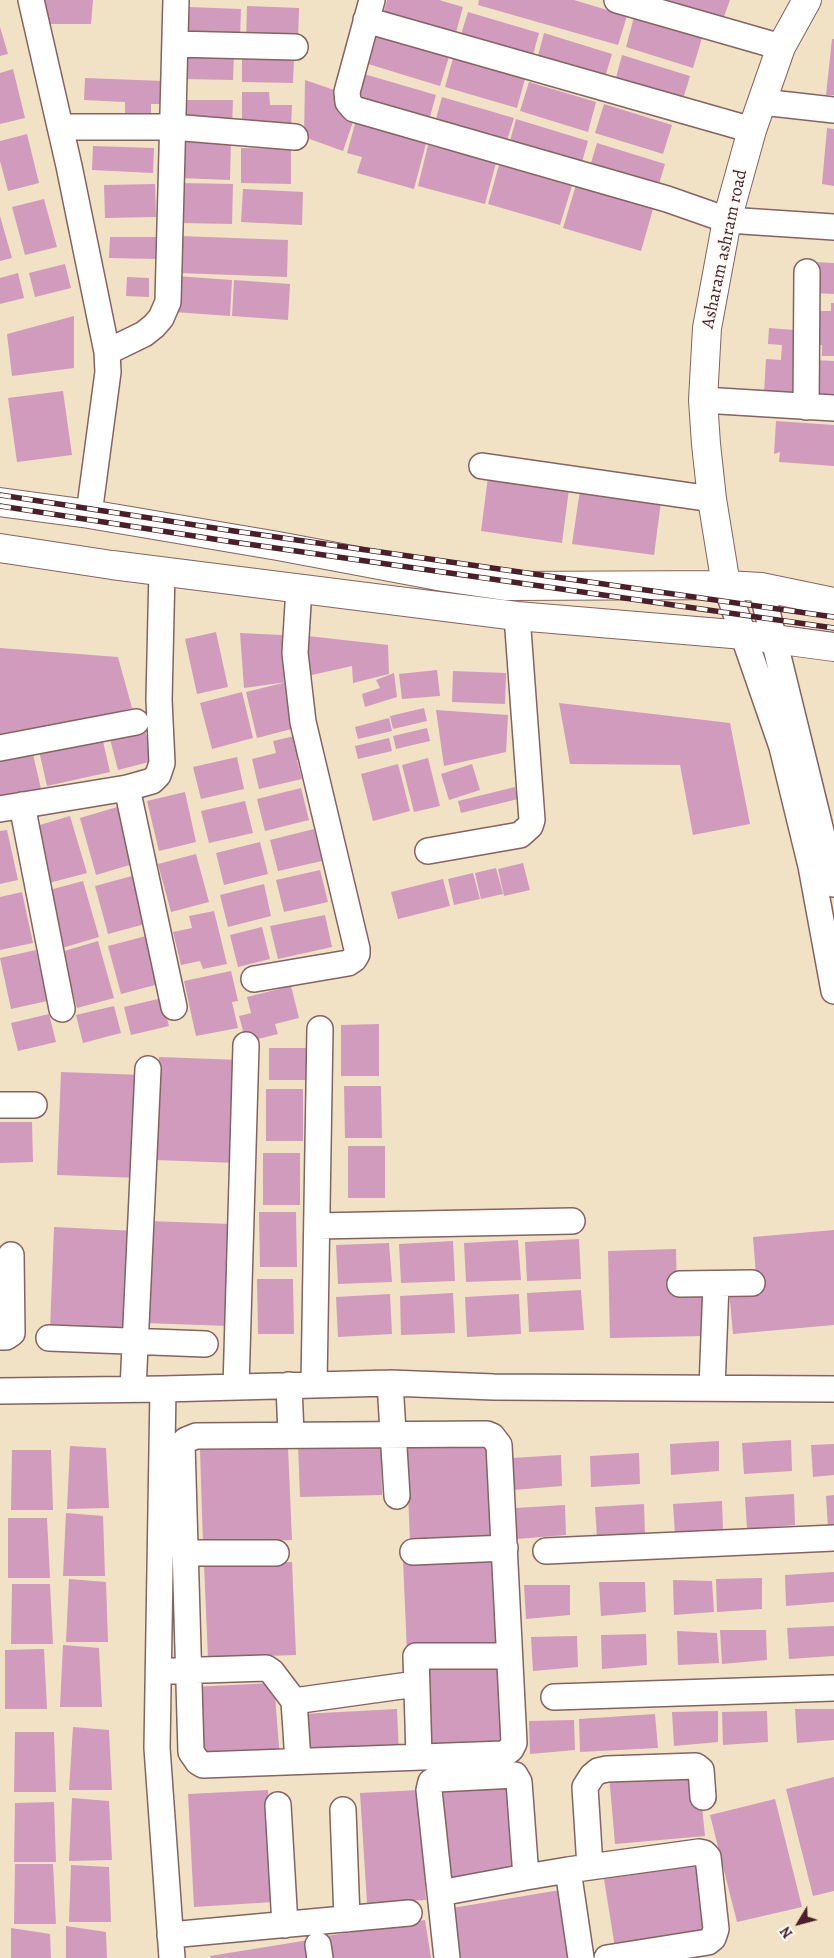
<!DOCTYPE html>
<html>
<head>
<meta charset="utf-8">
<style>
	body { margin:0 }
	#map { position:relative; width:834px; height:1958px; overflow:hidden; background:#f1e2c5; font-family:Alegreya,serif }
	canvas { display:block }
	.north { position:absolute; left:774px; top:1898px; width:50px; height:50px; -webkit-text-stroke:4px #fdfcf7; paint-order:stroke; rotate:233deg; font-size:14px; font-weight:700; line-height:20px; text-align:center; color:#4a1f2b }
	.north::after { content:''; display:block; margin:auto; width:18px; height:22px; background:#4a1f2b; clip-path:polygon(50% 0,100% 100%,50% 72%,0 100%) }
</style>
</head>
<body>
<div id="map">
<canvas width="834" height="1958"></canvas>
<div class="north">N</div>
</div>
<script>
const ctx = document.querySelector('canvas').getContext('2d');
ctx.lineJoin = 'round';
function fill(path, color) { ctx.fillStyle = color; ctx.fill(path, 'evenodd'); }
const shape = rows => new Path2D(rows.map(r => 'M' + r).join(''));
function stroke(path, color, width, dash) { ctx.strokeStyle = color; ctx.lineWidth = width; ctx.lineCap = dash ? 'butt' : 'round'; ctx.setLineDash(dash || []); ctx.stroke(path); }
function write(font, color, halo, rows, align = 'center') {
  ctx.font = font + ' Alegreya,serif'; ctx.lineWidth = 5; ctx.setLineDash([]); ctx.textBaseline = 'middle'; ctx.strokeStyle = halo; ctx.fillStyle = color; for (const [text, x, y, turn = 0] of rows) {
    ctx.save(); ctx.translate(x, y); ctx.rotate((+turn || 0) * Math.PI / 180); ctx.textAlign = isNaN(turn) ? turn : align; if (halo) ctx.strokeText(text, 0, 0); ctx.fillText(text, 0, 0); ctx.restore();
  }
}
fill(shape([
	[38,0,93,0,91,24,44,24],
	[387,0,439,0,463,7,455,36,383,15],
	[479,0,574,0,627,16,618,45,478,5],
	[638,0,730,0,722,22],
	[247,6,299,8,298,41,246,40],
	[189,7,241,9,240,39,188,38],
	[468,12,539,33,531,62,459,41],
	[634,17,702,38,693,68,626,47],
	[0,27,8,54,0,56],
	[544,33,612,54,603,84,536,63],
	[377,35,449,57,440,86,368,64],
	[832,39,834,39,834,95,826,95],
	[182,55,234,55,233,80,182,79],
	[622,55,690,76,681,106,614,85],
	[242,57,294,58,293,83,242,82],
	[453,58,525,79,517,108,445,87],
	[13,69,25,118,0,124,0,73],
	[364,74,436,95,428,124,356,103],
	[85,78,163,81,162,104,151,104,151,126,125,125,125,102,84,100],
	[305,80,343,93,338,110,355,116,343,151,304,137],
	[529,82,596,102,588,132,520,111],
	[242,92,269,92,270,105,292,105,291,127,242,126],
	[442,97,514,118,505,147,434,126],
	[181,100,233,100,232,125,181,124],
	[604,104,672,125,663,154,595,133],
	[516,119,588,141,580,169,508,148],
	[356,120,427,140,414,189,357,173,362,157,347,153],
	[827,128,834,129,834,186,822,184],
	[27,134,39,183,8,191,0,161,0,141],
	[179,138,231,139,230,180,179,178],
	[597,143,665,164,656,194,588,173],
	[428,145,496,163,485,204,418,186],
	[93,146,154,148,153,173,92,170],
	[241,148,291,149,291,184,241,183],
	[499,165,572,186,560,225,488,204],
	[181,183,233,184,232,224,180,223],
	[155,184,156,217,105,218,104,185],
	[576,185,653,209,641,251,563,228],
	[243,189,303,192,302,225,241,222],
	[44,199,57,247,25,255,12,207],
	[0,216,12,258,0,261],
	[179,236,288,240,287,277,179,273],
	[110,237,157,237,157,259,109,258],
	[814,262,834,263,834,294,813,293],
	[65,264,71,288,35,297,29,273],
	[18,273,24,298,0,304,0,278],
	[176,276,232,280,230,316,174,312],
	[127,277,149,278,149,297,126,296],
	[234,280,290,284,288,320,232,316],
	[831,303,834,303,834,356,822,356,822,345,818,345,818,311,831,311],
	[74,316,74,368,12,376,7,334],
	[769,328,794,330,793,346,800,347,799,370,793,372,792,395,764,393,766,359,781,360,782,345,768,344],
	[814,360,834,361,834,395,832,394,831,402,816,397],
	[63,391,72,455,17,462,8,398],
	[776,421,834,425,834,466,779,462,780,452,774,454],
	[488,477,569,489,562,543,481,531],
	[580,490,661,502,654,555,572,544],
	[216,632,228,687,197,694,185,639],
	[240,633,282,635,287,682,244,688],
	[308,636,388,645,389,674,353,683,352,666,303,677],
	[0,648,118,657,132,708,0,743],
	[437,670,440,696,402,699,399,674],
	[453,671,506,673,505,704,452,702],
	[394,673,397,697,365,707,362,694,380,688,376,680],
	[287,682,299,727,257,738,246,692],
	[242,692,253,738,212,749,200,703],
	[559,703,730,723,750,824,693,835,680,765,570,764],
	[424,708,427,721,393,729,390,716],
	[436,710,508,715,506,752,444,766],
	[389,718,392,731,358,739,355,727],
	[427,728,430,741,396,749,393,736],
	[145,730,153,761,118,770,110,739],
	[299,735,305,758,297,760,302,779,259,789,252,759,276,753,273,741],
	[102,737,110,772,47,786,39,751],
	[389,738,392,751,358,759,355,746],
	[33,754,41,789,0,798,0,761],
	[237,757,244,789,201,799,193,767],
	[428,758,440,806,414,812,402,765],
	[398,764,410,811,373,821,361,774],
	[472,764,480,790,449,800,441,774],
	[515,787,518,799,461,813,458,801],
	[301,788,309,820,265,831,257,799],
	[185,792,196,842,159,851,147,801],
	[245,801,253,833,209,843,201,811],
	[117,807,133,864,96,875,80,818],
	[70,816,87,873,49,883,33,827],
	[314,829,322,861,278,871,270,840],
	[7,830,18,880,0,884,0,831],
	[260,842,268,874,224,885,216,853],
	[196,854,209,902,171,912,158,864],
	[523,863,530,890,504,896,498,869],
	[496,868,503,894,481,899,475,873],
	[320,870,328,902,284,912,276,880],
	[473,873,480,899,454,905,448,879],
	[132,876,145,924,108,934,95,886],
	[443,879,450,906,398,919,391,892],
	[83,881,99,937,62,948,46,891],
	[264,884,271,916,228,927,220,895],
	[22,892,33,943,0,950,0,897],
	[214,911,227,964,203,969,200,961,181,965,173,932,192,928,189,916],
	[325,915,332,947,278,959,270,926],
	[262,927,270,959,238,967,230,935],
	[146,936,159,984,121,994,108,946],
	[98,941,114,998,77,1008,61,952],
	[36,950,47,1001,11,1009,0,958],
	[231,971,238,1001,232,1002,238,1028,196,1036,184,981],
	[291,986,299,1018,275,1024,278,1034,246,1042,239,1016,251,1013,247,997],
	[162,998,169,1026,131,1035,124,1007],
	[114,1006,121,1033,83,1043,76,1015],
	[49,1014,56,1042,18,1051,11,1023],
	[379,1024,379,1076,341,1076,341,1025],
	[269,1048,306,1048,306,1080,269,1080],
	[159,1057,241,1060,237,1163,155,1160],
	[61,1072,143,1075,140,1178,57,1175],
	[344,1086,381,1086,382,1138,345,1138],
	[266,1089,303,1089,303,1141,266,1141],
	[0,1122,32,1122,33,1162,0,1163],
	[348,1146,385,1146,385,1198,348,1198],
	[263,1153,300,1153,300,1205,263,1205],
	[259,1212,296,1212,297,1267,260,1267],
	[149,1221,231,1224,228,1326,145,1323],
	[54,1227,136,1231,133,1333,50,1330],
	[834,1230,834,1325,733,1334,729,1290,757,1288,753,1237],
	[579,1239,581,1279,527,1281,525,1242],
	[518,1240,521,1280,466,1282,464,1243],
	[453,1241,455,1281,401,1283,399,1244],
	[389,1243,392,1282,338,1284,336,1245],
	[676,1249,677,1295,704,1295,704,1336,610,1338,608,1251],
	[257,1279,293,1279,294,1334,258,1334],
	[581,1290,584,1330,529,1332,527,1293],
	[453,1293,455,1333,401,1335,400,1296],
	[390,1294,392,1334,338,1337,336,1297],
	[519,1294,521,1334,467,1337,465,1297],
	[791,1440,792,1471,744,1474,742,1443],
	[719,1441,719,1471,671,1475,670,1444],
	[381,1443,382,1495,300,1497,298,1445],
	[834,1444,834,1475,813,1477,811,1445],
	[494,1445,498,1538,410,1541,406,1448],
	[70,1446,106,1448,109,1508,67,1509],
	[288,1447,292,1540,203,1544,200,1450],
	[12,1450,51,1450,53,1510,11,1510],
	[639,1453,640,1484,591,1487,590,1456],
	[561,1455,562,1486,513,1490,512,1458],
	[794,1494,795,1525,747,1529,745,1497],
	[834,1495,834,1526,828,1527,826,1496],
	[722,1501,723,1531,675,1535,673,1504],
	[644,1504,645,1535,597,1538,595,1507],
	[565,1505,566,1535,517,1539,516,1508],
	[66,1513,103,1516,105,1576,63,1576],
	[8,1518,47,1518,50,1578,8,1578],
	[491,1556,496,1650,407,1653,403,1560],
	[292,1562,296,1655,208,1658,204,1565],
	[834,1572,834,1602,786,1606,785,1575],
	[762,1578,762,1609,717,1612,716,1579],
	[69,1579,106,1582,108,1642,66,1642],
	[673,1580,712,1581,714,1612,674,1615],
	[599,1582,645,1582,646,1612,601,1616],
	[12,1584,50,1584,53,1644,11,1644],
	[524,1585,570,1585,570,1615,526,1619],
	[834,1626,834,1656,789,1659,787,1628],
	[720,1630,766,1630,767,1660,722,1664],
	[677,1631,717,1633,719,1663,678,1665],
	[646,1634,647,1665,602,1669,601,1635],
	[577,1636,578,1667,533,1671,531,1637],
	[63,1645,99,1648,102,1707,60,1707],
	[44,1649,47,1709,5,1709,5,1650],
	[418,1659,502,1661,503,1747,422,1753],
	[274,1683,280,1759,196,1758,192,1687],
	[397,1709,399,1754,304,1759,302,1714],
	[795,1709,834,1709,834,1740,797,1743],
	[718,1711,718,1742,674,1746,672,1712],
	[767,1711,768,1742,723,1745,722,1712],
	[655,1714,658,1748,580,1752,579,1719],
	[574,1720,575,1750,530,1754,529,1721],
	[73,1727,109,1730,112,1790,69,1790],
	[15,1732,54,1732,56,1792,14,1792],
	[698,1767,705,1836,615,1844,609,1775],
	[834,1777,834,1891,813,1896,786,1789],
	[516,1784,524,1874,451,1880,443,1791],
	[268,1790,274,1902,194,1907,188,1794],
	[419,1790,426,1900,367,1903,360,1793],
	[72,1798,109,1801,112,1860,69,1861],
	[775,1799,802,1907,737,1922,710,1815],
	[54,1802,56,1862,14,1862,15,1803],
	[15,1864,53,1864,56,1924,14,1924],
	[71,1865,109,1867,111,1922,69,1922],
	[701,1865,711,1933,615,1948,604,1879],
	[566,1889,575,1958,461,1958,452,1908],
	[425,1920,431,1958,330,1958,327,1936],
	[66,1926,106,1932,107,1958,66,1958],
	[11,1928,50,1934,51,1958,11,1958],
	[309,1940,312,1958,211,1958,210,1956]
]), '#d19bbd');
const street = shape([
	[31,0,69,166,107,352,108,372,89,514],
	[372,0,347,92,348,102,354,109,667,199,727,220,834,227],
	[617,0,781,47],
	[366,20,752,130],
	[175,44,295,47],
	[762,102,834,110],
	[60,127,172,127,295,137],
	[107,352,144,334,154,326,161,318,168,302,176,0],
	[703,400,834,408],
	[806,407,807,272],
	[482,466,712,499],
	[726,585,782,747,811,866,834,991],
	[761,587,834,884],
	[0,748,136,722],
	[127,788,174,1007],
	[22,805,62,1009],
	[0,809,127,788,152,781,158,775,162,763,159,700,162,571],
	[428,851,520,835,530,826,532,820,517,616],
	[254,979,348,963,354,959,357,954,357,949,303,722,295,653,299,588],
	[0,1105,34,1105],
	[317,1226,572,1221],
	[680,1284,752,1283],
	[0,1337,6,1337,12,1333,11,1255],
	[49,1338,205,1344],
	[390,1383,397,1496],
	[314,1384,320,1029],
	[289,1385,291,1435],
	[236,1387,246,1045],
	[712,1388,716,1284],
	[133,1389,148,1069],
	[163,1389,157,1748,172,1958],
	[0,1391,163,1389,390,1383,494,1387,834,1389],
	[487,1434,492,1436,499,1445,514,1743,511,1749,504,1754,203,1765,198,1762,191,1752,182,1444,186,1440,196,1436,487,1434],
	[546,1551,834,1538],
	[413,1552,505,1548],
	[185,1553,276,1553],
	[172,1671,266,1668,272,1672,294,1701,416,1684],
	[554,1697,834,1688],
	[294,1701,298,1761],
	[419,1757,416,1656,509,1656],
	[278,1805,285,1925],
	[343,1810,347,1919],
	[590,1867,585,1787,592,1776,598,1771,607,1769,696,1766,701,1770,703,1797],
	[440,1893,526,1877],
	[170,1935,409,1913],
	[318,1945,320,1958],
	[447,1958,429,1790,431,1782,437,1779,515,1775,519,1782,526,1877,568,1870],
	[581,1958,568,1870,699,1852,704,1853,708,1857,716,1929,713,1938,708,1942,607,1958]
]);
const secondary = shape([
	[0,502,89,514,278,546,443,577,505,586,726,585,761,587,834,602],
	[0,548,112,565,517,616,744,635,834,647],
	[726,585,712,499,706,444,703,400,707,328,727,220,752,130,781,47,807,0]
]);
stroke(street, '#846361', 28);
stroke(secondary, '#846361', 30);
stroke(street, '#fff', 25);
stroke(secondary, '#fff', 28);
const rail = shape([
	[0,495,234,531,834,617],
	[0,506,233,542,834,628]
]);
stroke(rail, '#4a1f2b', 5.5);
stroke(rail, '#fdfcf7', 4, [11]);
write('18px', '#4a1f2b', '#fdfcf7', [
	["Asharam ashram road",725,249,-78]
]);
</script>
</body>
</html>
